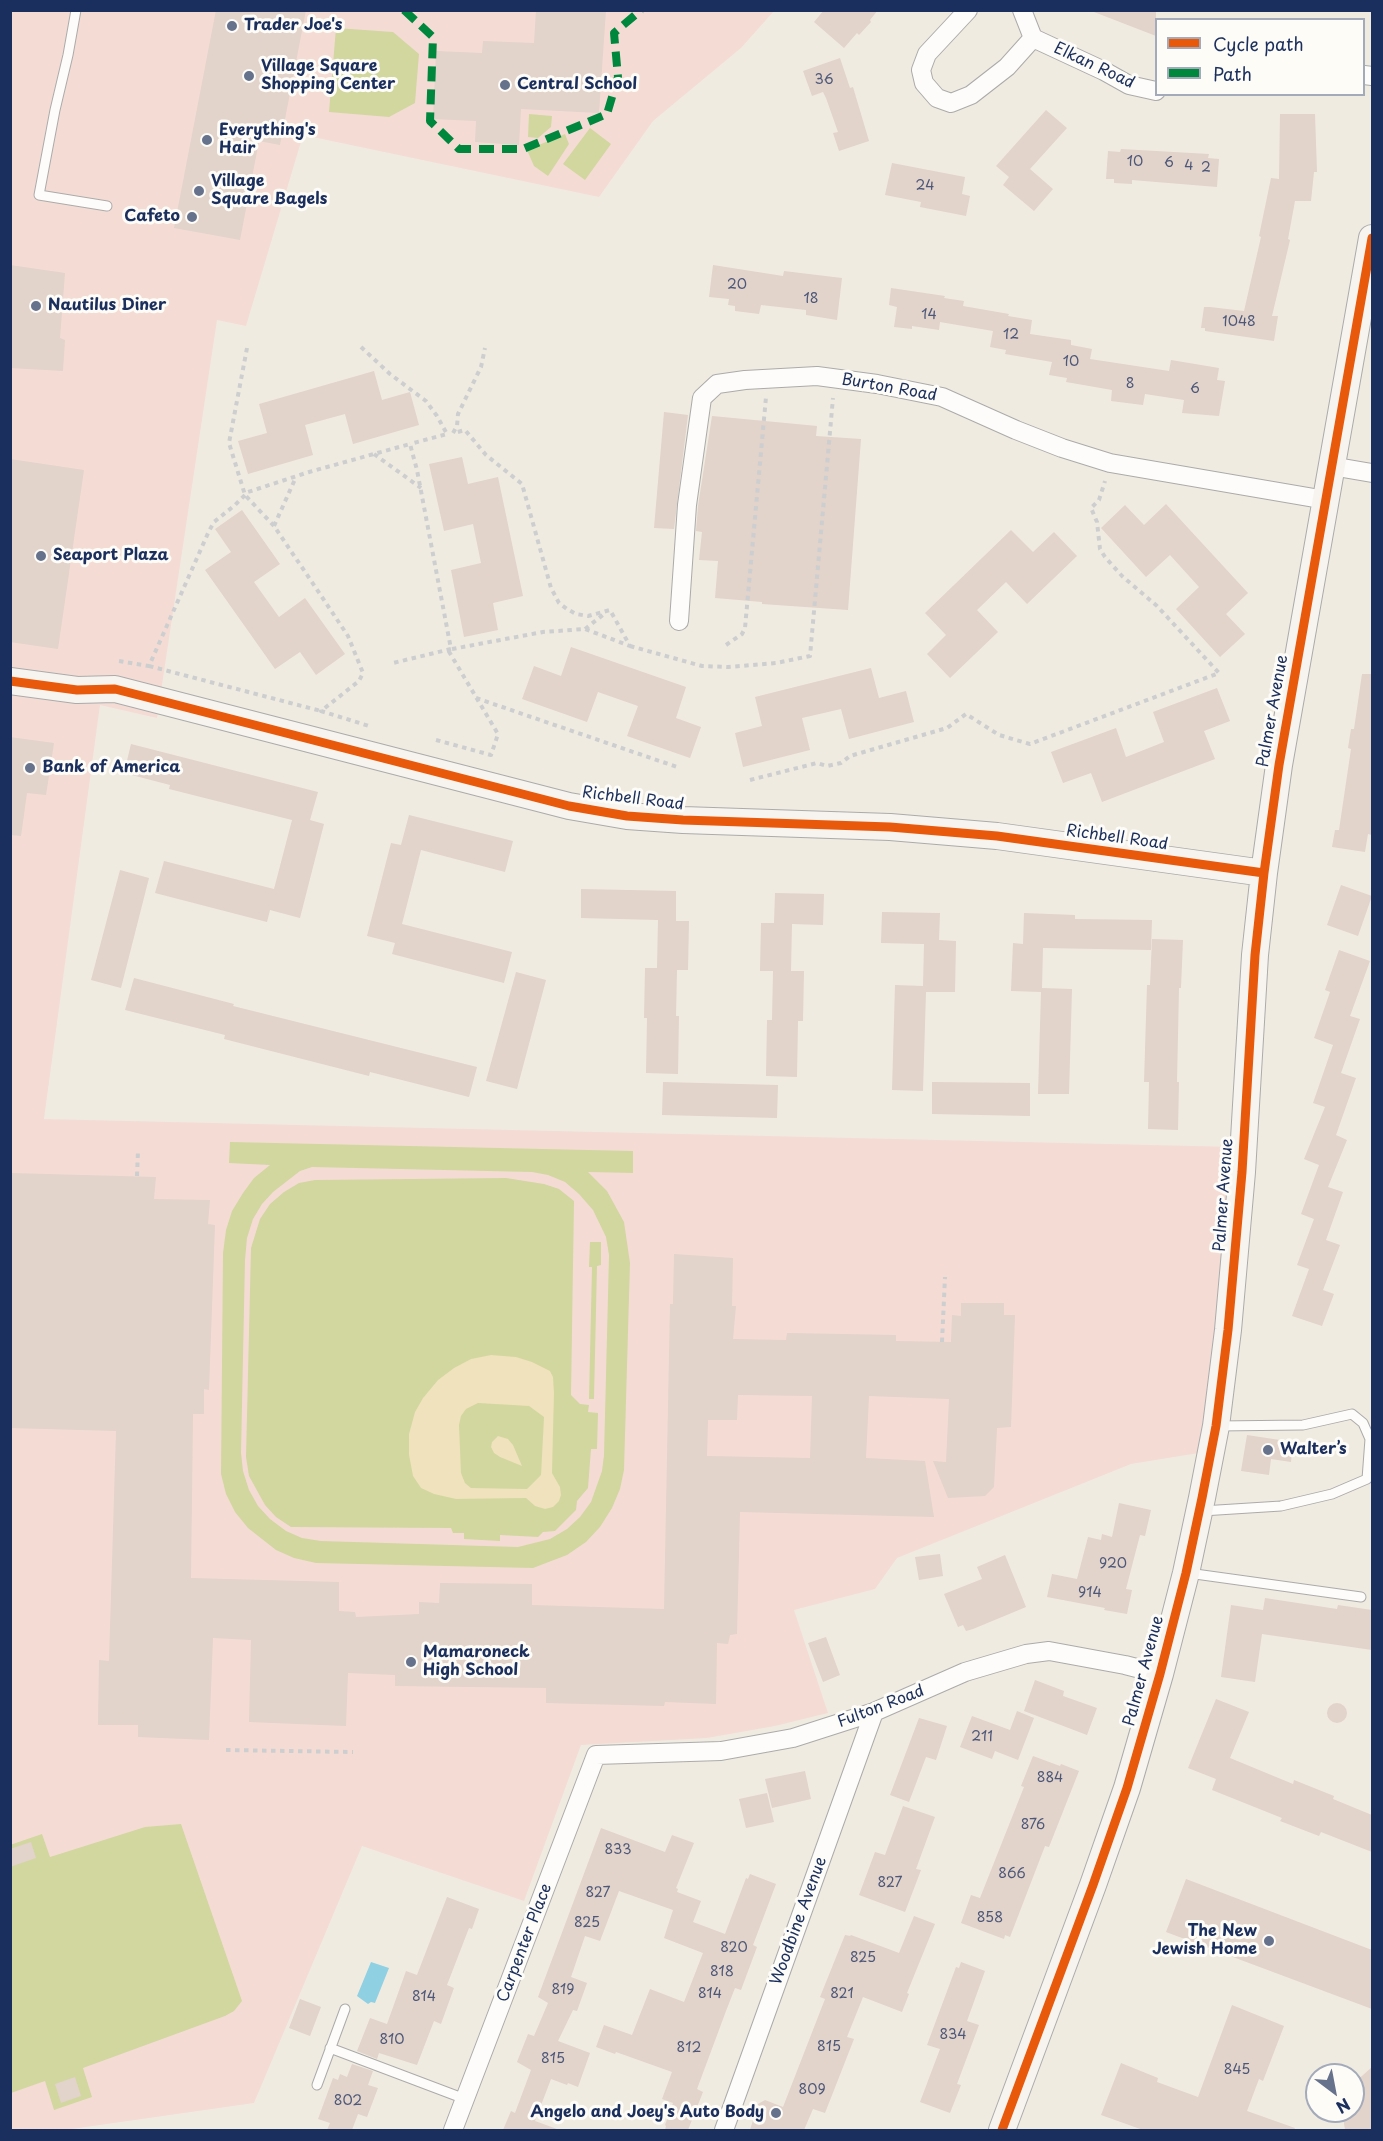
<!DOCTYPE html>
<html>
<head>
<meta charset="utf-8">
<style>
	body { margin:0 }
	#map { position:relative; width:1383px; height:2141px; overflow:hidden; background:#f0ebe1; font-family:"Playpen Sans",sans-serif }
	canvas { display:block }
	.frame { position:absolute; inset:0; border:12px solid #1b2f5e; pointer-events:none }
	.legend { position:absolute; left:1155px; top:18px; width:210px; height:78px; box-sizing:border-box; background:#fdfcf7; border:2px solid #a3aaba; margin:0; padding:8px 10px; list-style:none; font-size:18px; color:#1b2f5e }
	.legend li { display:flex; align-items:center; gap:12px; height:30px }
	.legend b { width:30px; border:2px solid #a3aaba }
	.north { position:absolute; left:1305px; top:2063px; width:60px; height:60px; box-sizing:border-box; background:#fdfcf7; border:2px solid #a3aaba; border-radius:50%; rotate:148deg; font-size:16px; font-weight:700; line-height:24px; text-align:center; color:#1b2f5e }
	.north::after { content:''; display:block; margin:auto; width:21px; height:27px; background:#66718c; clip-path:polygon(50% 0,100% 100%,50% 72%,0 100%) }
</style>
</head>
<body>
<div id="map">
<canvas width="1383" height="2141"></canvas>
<div class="frame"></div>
<ul class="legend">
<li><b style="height:8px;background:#e8590c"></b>Cycle path</li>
<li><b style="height:8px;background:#00873e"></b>Path</li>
</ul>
<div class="north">N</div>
</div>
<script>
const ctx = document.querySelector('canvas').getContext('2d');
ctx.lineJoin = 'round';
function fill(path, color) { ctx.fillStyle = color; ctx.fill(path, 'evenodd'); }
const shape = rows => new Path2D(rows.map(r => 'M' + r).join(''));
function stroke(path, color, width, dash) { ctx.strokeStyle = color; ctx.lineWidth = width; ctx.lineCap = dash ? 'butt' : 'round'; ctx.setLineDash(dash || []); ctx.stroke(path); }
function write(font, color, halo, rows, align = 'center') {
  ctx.font = font + ' "Playpen Sans",sans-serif'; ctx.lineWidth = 6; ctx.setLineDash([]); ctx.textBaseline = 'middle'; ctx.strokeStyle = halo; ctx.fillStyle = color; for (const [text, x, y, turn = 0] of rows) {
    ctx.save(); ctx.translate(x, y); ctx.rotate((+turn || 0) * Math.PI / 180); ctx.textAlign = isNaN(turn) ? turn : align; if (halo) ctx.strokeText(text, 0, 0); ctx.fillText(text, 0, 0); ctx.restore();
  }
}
fill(shape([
	[11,11,774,11,741,48,653,121,599,197,303,135,246,326,217,320,157,718,100,705,44,1119,1237,1147,1205,1452,1131,1464,897,1558,875,1589,794,1610,828,1713,775,1726,707,1738,581,1745,524,1901,362,1846,254,2103,65,2130,11,2130]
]), '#f4dcd5');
fill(shape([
	[336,28,393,32,419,54,415,103,389,117,329,112],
	[529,114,552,116,551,127,538,138,528,137],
	[590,128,611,144,585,180,563,164],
	[565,134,569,144,548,176,534,166,527,150],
	[230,1142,633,1151,633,1173,588,1172,607,1191,624,1222,630,1263,624,1470,620,1489,612,1508,600,1527,586,1542,567,1555,533,1568,316,1563,294,1558,276,1550,248,1528,235,1512,226,1494,221,1474,223,1253,226,1230,232,1211,243,1193,254,1178,270,1165,229,1163],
	[312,1167,532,1172,548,1175,565,1182,579,1194,593,1210,606,1237,609,1255,604,1455,602,1471,591,1502,580,1517,567,1529,550,1539,518,1547,321,1541,302,1538,286,1531,270,1519,258,1506,249,1490,243,1471,241,1453,245,1260,247,1238,253,1219,262,1204,273,1192,300,1171],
	[506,1178,544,1184,559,1189,574,1201,571,1395,580,1404,589,1405,588,1412,598,1413,597,1449,591,1449,588,1488,577,1501,576,1510,555,1531,543,1532,538,1537,500,1535,500,1541,464,1539,464,1533,453,1533,451,1528,291,1527,276,1517,265,1505,249,1476,246,1457,251,1248,260,1219,270,1204,284,1192,299,1183,315,1180],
	[590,1242,601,1242,601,1265,597,1266,594,1399,589,1399,592,1267,589,1267],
	[181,1824,242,2001,234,2011,225,2016,83,2068,92,2097,54,2110,45,2081,11,2093,10,1845,42,1834,50,1857,145,1827]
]), '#d1d79f');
fill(shape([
	[491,1355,516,1357,532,1362,550,1371,553,1377,554,1393,552,1473,560,1487,561,1495,559,1501,553,1507,545,1509,535,1506,526,1498,456,1499,434,1494,421,1488,413,1476,409,1455,409,1434,415,1412,423,1398,438,1380,454,1368,471,1359],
	[478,1403,529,1406,544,1417,541,1475,527,1489,471,1488,465,1483,461,1473,459,1425,461,1416,466,1409],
	[498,1436,508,1439,513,1445,522,1466,500,1457,494,1453,491,1447,492,1442]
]), '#efe2bc');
fill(shape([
	[371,1962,389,1968,375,2003,371,2002,368,2004,357,1996]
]), '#8fd0e3');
fill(shape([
	[216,10,306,10,280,145,259,141,240,240,174,228],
	[536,10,606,10,599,113,521,109,519,145,475,142,476,121,433,119,436,51,482,53,483,41,534,43],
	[824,10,878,10,870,20,871,22,859,35,857,33,844,48,814,22],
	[1095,10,1156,10,1156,36,1094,12],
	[840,58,850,88,853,87,869,141,839,151,833,133,838,132,826,98,823,92,812,96,803,71],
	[1046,110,1067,128,1030,169,1053,189,1034,211,1003,185,1009,177,996,166],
	[1280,114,1315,114,1317,172,1314,172,1311,201,1295,201,1288,239,1290,240,1272,316,1278,316,1274,341,1205,331,1205,328,1201,328,1204,307,1210,307,1244,311,1261,237,1259,236,1271,178,1279,179],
	[1121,149,1209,154,1208,158,1219,159,1217,187,1132,180,1132,184,1114,183,1114,179,1106,179,1108,151,1120,152],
	[892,163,965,177,962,194,970,196,966,216,920,207,921,202,885,195],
	[10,265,65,273,60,338,65,340,63,371,10,368],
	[713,265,783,276,784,271,842,278,837,320,806,315,806,310,761,305,759,314,735,311,735,306,728,305,729,299,709,297],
	[891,288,945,296,944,298,964,301,963,306,1009,314,1008,316,1032,320,1030,334,1071,340,1071,345,1092,349,1090,359,1169,371,1171,360,1219,368,1217,380,1225,381,1219,416,1182,413,1184,400,1145,394,1143,405,1111,401,1112,390,1066,382,1067,378,1049,375,1052,362,1005,354,1006,350,990,347,993,331,940,322,939,330,912,326,912,329,894,327,897,307,889,305],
	[374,371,382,400,410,392,419,425,353,444,345,414,305,425,313,455,248,474,238,441,267,433,259,404],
	[664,412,688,415,674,529,654,528],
	[712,416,817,426,816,436,861,439,848,610,762,604,762,602,715,598,718,561,699,560,702,532,696,531,698,506],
	[462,457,468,484,498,477,523,596,493,603,498,630,464,637,451,570,481,563,473,524,444,531,429,464],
	[10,459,84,470,58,649,10,642],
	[1166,504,1248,593,1226,614,1245,634,1220,657,1176,609,1199,587,1170,555,1146,577,1101,528,1125,505,1144,525],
	[242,510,280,564,254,582,279,617,305,598,345,654,316,675,300,652,275,669,205,570,231,552,215,529],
	[1011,530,1033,552,1054,532,1077,556,1027,604,1006,582,977,610,998,632,950,678,927,654,946,635,925,613],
	[571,647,686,687,676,718,701,727,690,758,627,736,638,706,598,692,587,722,522,699,534,666,561,676],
	[871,668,879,698,906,691,914,722,849,739,841,709,802,718,810,750,743,767,735,733,762,726,755,697],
	[1362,674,1372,674,1372,835,1368,834,1365,852,1332,847,1335,830,1339,830,1351,749,1348,748,1351,729,1354,729],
	[1217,688,1230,721,1204,731,1215,759,1102,802,1091,773,1063,783,1051,752,1116,728,1126,757,1164,742,1153,712],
	[10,737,54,743,46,795,27,793,21,836,10,835],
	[131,744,318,792,310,820,324,824,300,918,270,910,267,922,155,893,164,861,274,889,292,820,169,789,170,785,124,773],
	[409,815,513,841,505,872,421,850,402,924,512,952,504,983,392,954,395,943,367,936,391,843,401,845],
	[120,870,149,878,121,988,91,980],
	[1341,885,1372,896,1358,936,1327,925],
	[581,889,676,891,676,921,689,921,688,970,677,970,676,1016,679,1016,678,1074,646,1073,647,1018,644,1018,645,968,657,968,658,920,581,918],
	[775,893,824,894,823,925,792,924,791,971,804,971,803,1021,798,1021,797,1077,766,1076,767,1020,772,1020,773,971,760,971,761,923,774,923],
	[882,912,940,913,939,940,956,941,955,992,926,992,923,1091,892,1090,895,985,923,986,924,944,881,943],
	[1024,913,1075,915,1075,919,1152,920,1151,950,1043,948,1042,988,1072,989,1069,1094,1038,1094,1041,992,1011,991,1013,943,1023,944],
	[1152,939,1183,940,1181,988,1179,988,1177,1082,1179,1082,1178,1130,1148,1129,1149,1082,1144,1082,1147,985,1150,985],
	[1339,950,1370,961,1350,1016,1360,1019,1341,1073,1356,1078,1336,1135,1347,1140,1328,1187,1343,1192,1326,1240,1340,1245,1323,1290,1334,1294,1322,1326,1292,1316,1309,1269,1297,1265,1314,1219,1301,1214,1319,1165,1304,1159,1325,1107,1313,1103,1333,1045,1314,1038,1330,992,1325,990],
	[516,972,546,980,517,1089,486,1081],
	[134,978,234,1004,233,1006,477,1067,469,1097,370,1072,369,1076,224,1039,225,1035,125,1010],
	[663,1082,778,1085,777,1118,662,1115],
	[932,1082,1030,1083,1030,1116,932,1114],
	[10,1173,156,1177,154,1199,210,1200,208,1224,215,1225,209,1390,204,1389,204,1414,193,1414,191,1578,339,1582,339,1611,355,1612,356,1617,419,1614,419,1602,439,1603,440,1583,532,1584,532,1605,664,1609,670,1304,673,1304,674,1254,733,1258,732,1306,736,1306,733,1339,786,1340,787,1333,842,1334,896,1335,896,1341,951,1342,952,1315,961,1316,961,1303,1004,1303,1004,1315,1015,1315,1011,1427,997,1428,994,1487,985,1496,948,1498,933,1461,946,1462,949,1399,869,1396,866,1458,925,1461,934,1517,740,1512,737,1634,730,1635,728,1644,717,1643,716,1704,665,1702,664,1706,546,1703,546,1688,395,1686,395,1675,348,1673,346,1726,249,1722,251,1640,213,1638,209,1740,138,1737,138,1725,98,1725,99,1660,109,1661,116,1431,10,1428],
	[738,1395,812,1396,810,1458,707,1456,708,1420,737,1420],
	[1247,1435,1293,1442,1291,1462,1271,1459,1269,1475,1241,1471],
	[1119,1503,1151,1510,1145,1536,1140,1535,1126,1589,1132,1590,1127,1614,1104,1610,1105,1608,1047,1597,1052,1574,1077,1579,1088,1537,1101,1540,1102,1534,1112,1537],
	[940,1554,943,1576,919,1580,915,1557],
	[1005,1555,1026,1607,973,1629,966,1631,963,1625,958,1627,944,1594,982,1579,977,1567],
	[1265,1598,1337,1609,1338,1605,1372,1610,1372,1650,1262,1634,1255,1682,1221,1677,1231,1605,1263,1610],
	[826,1637,840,1675,823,1682,808,1643],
	[1035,1680,1064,1691,1063,1696,1097,1708,1087,1735,1024,1711],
	[1216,1699,1249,1712,1230,1758,1293,1784,1294,1780,1334,1796,1333,1799,1372,1815,1372,1852,1321,1832,1319,1836,1280,1821,1282,1818,1212,1790,1216,1779,1188,1768],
	'1327 1713a10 10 0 1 1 20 0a10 10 0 1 1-20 0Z',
	[1017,1711,1034,1718,1018,1760,995,1751,992,1759,960,1747,972,1716,1010,1730],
	[919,1718,947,1726,936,1760,926,1757,909,1802,890,1795],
	[1033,1756,1060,1766,1061,1764,1079,1771,1049,1847,1045,1846,1010,1937,1005,1935,1004,1939,961,1923,971,1895,980,1898,1024,1787,1021,1786],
	[805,1771,811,1799,772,1808,765,1779],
	[767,1793,774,1822,746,1828,739,1799],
	[903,1806,935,1817,916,1869,921,1870,905,1912,859,1895,875,1852,885,1855],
	[601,1828,665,1852,672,1835,694,1843,676,1888,678,1889,677,1892,701,1901,693,1922,725,1934,746,1878,748,1879,750,1874,776,1884,753,1945,757,1947,741,1990,735,1988,726,2011,697,2089,703,2092,688,2130,665,2130,666,2126,665,2125,673,2103,662,2099,672,2072,616,2052,615,2054,596,2047,604,2025,632,2035,650,1989,684,2002,703,1953,664,1938,673,1910,619,1891,600,1941,585,1936,571,1977,587,1983,577,2011,573,2010,558,2041,590,2053,578,2087,568,2083,567,2085,551,2079,535,2121,557,2129,556,2130,503,2130,511,2111,515,2113,531,2070,517,2062,528,2034,534,2036,548,2003,538,1997],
	[31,1842,36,1858,10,1867,10,1849],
	[1186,1879,1372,1950,1372,2009,1166,1932],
	[447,1897,479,1909,472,1929,469,1928,447,1985,454,1988,441,2024,434,2021,417,2065,379,2053,377,2059,357,2051,370,2018,387,2024,406,1971,417,1975],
	[914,1916,935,1924,907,1993,909,1994,902,2012,863,1997,847,2037,854,2039,825,2113,813,2109,804,2130,750,2130,758,2104,765,2100,783,2107,825,1999,820,1997,845,1935,850,1936,851,1935,899,1953],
	[961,1962,985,1971,967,2021,979,2025,957,2084,961,2085,950,2113,920,2102,940,2049,927,2045,956,1967,959,1968],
	[300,1999,321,2007,310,2036,289,2028],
	[1232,2005,1284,2026,1263,2081,1259,2079,1247,2111,1295,2128,1294,2130,1143,2130,1101,2115,1121,2063,1158,2078,1157,2082,1198,2097],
	[352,2064,373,2071,368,2085,378,2088,367,2117,358,2114,352,2130,327,2130,330,2123,318,2119,333,2078,338,2080,340,2074,347,2077],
	[1372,2067,1372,2130,1345,2130,1342,2111,1353,2111,1353,2084],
	[75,2077,81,2096,61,2103,55,2084]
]), '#e2d3cb');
const lane = shape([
	[76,10,68,55,55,110,39,195,107,206],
	[1202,1511,1281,1506,1332,1494,1367,1479,1370,1439,1363,1423,1352,1414,1303,1425,1218,1426],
	[1188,1573,1361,1597],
	[330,2048,465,2099],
	[317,2085,345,2009]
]);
const street = shape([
	[968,10,927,54,921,70,924,83,937,98,951,103,971,95,1007,67,1033,38,1022,10],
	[1033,38,1104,71,1129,85,1156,91],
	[1364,75,1372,76],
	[1331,466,1372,473],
	[679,621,687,505,702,398,717,384,745,380,817,376,877,384,942,397,1016,430,1062,448,1110,463,1326,500],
	[453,2130,596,1755,721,1751,793,1738,874,1712,965,1672,1026,1654,1049,1651,1125,1665,1160,1674],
	[724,2130,874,1712]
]);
const secondary = shape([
	[10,681,77,690,115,689,569,806,627,816,683,820,890,827,997,836,1264,873],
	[1002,2130,1093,1885,1127,1788,1160,1674,1186,1573,1202,1498,1216,1426,1228,1330,1242,1172,1255,955,1264,873,1279,765,1372,238]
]);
stroke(lane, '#ababab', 11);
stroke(street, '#ababab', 20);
stroke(secondary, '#ababab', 28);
stroke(shape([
	[361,347,390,374,426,401,437,416,447,434,410,444],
	[247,348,229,443,245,495,274,526,320,594,348,636,363,673,359,681,321,711,369,726],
	[453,433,457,426,458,414,481,367,485,348],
	[374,454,421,488],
	[274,526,296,477],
	[585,629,604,614],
	[726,645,742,634,745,628,766,397],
	[630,646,702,666,728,667,776,663,810,656,833,398],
	[452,649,543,632,585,629,630,646,610,610,588,616,576,614,567,609,559,603,551,588,522,484,486,455,465,430,454,433],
	[119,661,149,666,209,531,214,522,235,505,248,492,309,472,410,444,417,470,451,649,393,663],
	[149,666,321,711],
	[476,698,680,768],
	[436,740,491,755,498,734,448,650],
	[750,780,817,763,827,766,841,763,850,756,947,728,966,714,999,735,1030,744,1219,673,1157,606,1122,576,1105,557,1100,549,1097,522,1091,508,1099,500,1105,481],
	[137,1176,138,1150],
	[942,1342,945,1277],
	[226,1750,353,1752]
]), '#cdcecf', 4, [4.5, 4.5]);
stroke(lane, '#fdfcfa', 9);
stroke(street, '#fdfcfa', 18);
stroke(secondary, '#f7f4ef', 26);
stroke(shape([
	[404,10,433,37,430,121,459,149,523,149,607,114,618,77,614,33,641,10]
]), '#00873e', 8, [15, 8]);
stroke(shape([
	[10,681,77,690,115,689,569,806,627,816,683,820,890,827,997,836,1264,873],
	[1002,2130,1093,1885,1127,1788,1160,1674,1186,1573,1202,1498,1216,1426,1228,1330,1242,1172,1255,955,1264,873,1279,765,1372,238]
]), '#e8590c', 9);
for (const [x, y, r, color] of [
	[232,26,6,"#66718c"],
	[249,76,6,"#66718c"],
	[505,85,6,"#66718c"],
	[207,140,6,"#66718c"],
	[199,191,6,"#66718c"],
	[192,217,6,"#66718c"],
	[36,306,6,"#66718c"],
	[41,556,6,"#66718c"],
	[30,768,6,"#66718c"],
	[1268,1450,6,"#66718c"],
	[411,1662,6,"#66718c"],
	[1269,1941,6,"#66718c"],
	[776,2113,6,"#66718c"]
]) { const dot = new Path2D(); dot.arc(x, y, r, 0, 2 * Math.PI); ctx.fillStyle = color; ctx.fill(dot); stroke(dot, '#fdfcf7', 2); }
write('14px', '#4d5879', null, [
	["36",824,80],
	["10",1135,162],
	["6",1169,163],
	["4",1189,166],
	["2",1206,168],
	["24",925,186],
	["20",737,285],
	["18",811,299],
	["14",929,315],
	["1048",1239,322],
	["12",1011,335],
	["10",1071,362],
	["8",1130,384],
	["6",1195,389],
	["920",1113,1564],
	["914",1090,1593],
	["211",982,1737],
	["884",1050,1778],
	["876",1033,1825],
	["833",618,1850],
	["866",1012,1874],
	["827",890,1883],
	["827",598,1893],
	["858",990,1918],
	["825",587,1923],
	["820",734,1948],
	["825",863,1958],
	["818",722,1972],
	["819",563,1990],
	["814",710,1994],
	["821",842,1994],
	["814",424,1997],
	["834",953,2035],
	["810",392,2040],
	["815",829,2047],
	["812",689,2048],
	["815",553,2059],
	["845",1237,2070],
	["809",812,2090],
	["802",348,2101]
]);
write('bold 16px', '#1b2f5e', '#fdfcf7', [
	["Trader Joe's",244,26],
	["Village Square",261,67],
	["Shopping Center",261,85],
	["Central School",517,85],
	["Everything's",219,131],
	["Hair",219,149],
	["Village",211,182],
	["Square Bagels",211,200],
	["Cafeto",180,217,"right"],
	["Nautilus Diner",48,306],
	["Seaport Plaza",53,556],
	["Bank of America",42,768],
	["Walter’s",1280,1450],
	["Mamaroneck",423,1653],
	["High School",423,1671],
	["The New",1257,1932,"right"],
	["Jewish Home",1257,1950,"right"],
	["Angelo and Joey's Auto Body",764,2113,"right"]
], 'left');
write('16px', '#1b2f5e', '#fdfcf7', [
	["Elkan Road",1094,66,25],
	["Burton Road",889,388,10],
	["Palmer Avenue",1273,711,-80],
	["Richbell Road",633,799,7],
	["Richbell Road",1117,838,8],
	["Palmer Avenue",1224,1195,-86],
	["Palmer Avenue",1144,1671,-75],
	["Fulton Road",881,1707,-21],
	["Woodbine Avenue",799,1921,-70],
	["Carpenter Place",525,1943,-69]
]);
</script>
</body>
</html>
